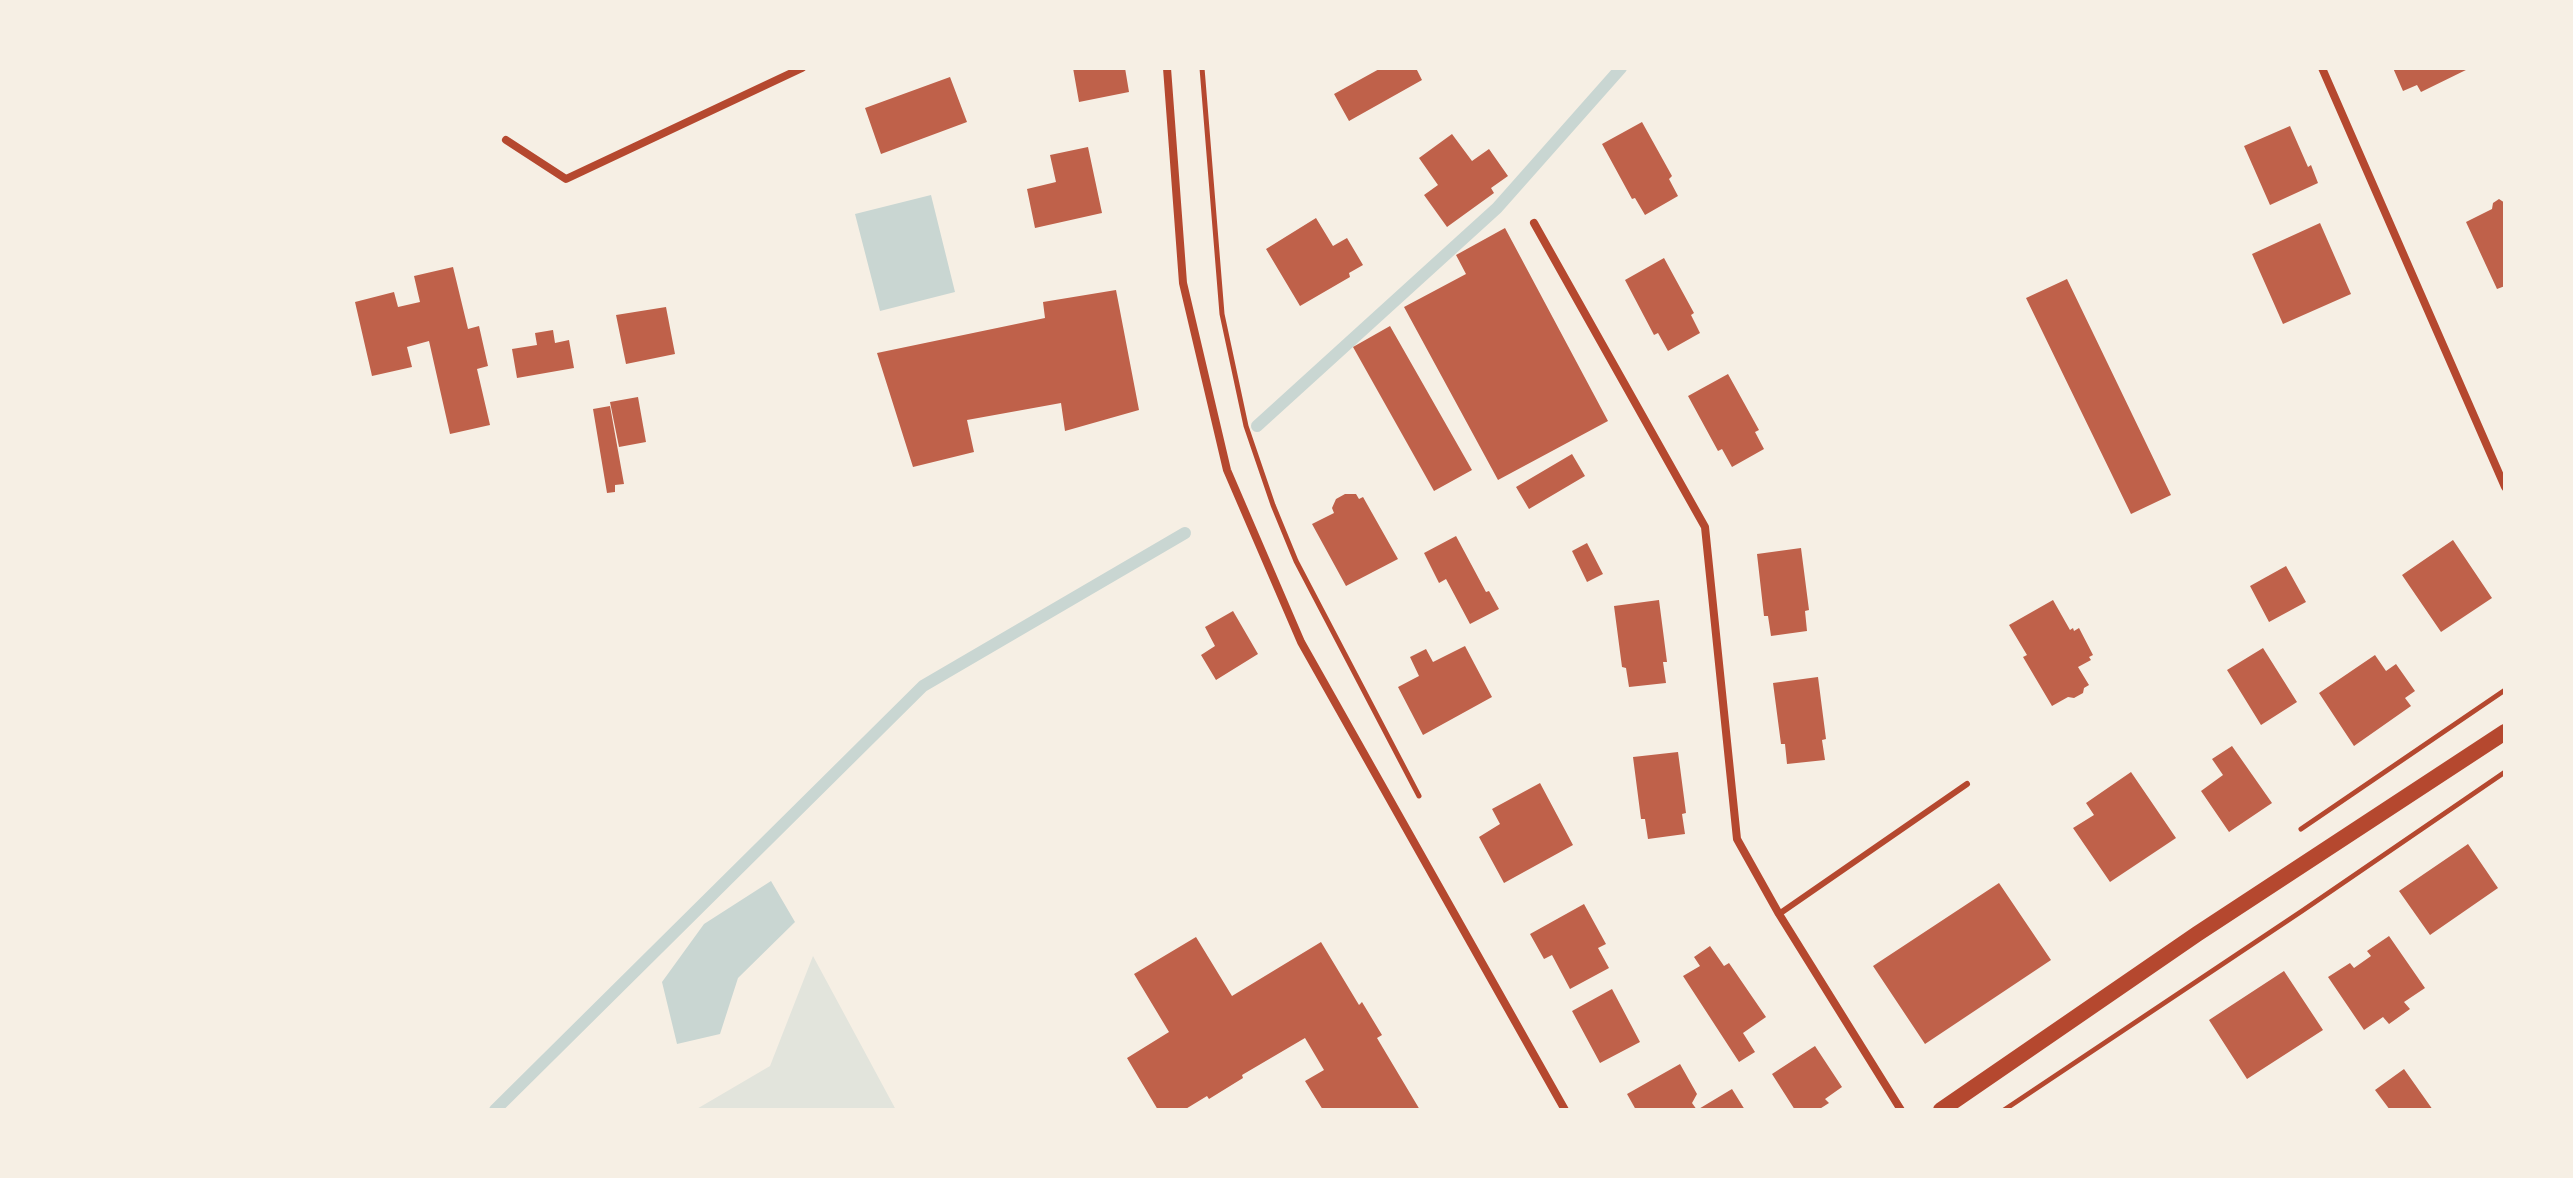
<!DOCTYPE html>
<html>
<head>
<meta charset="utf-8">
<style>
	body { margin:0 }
	#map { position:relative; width:2573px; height:1178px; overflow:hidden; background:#f6efe4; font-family:Lato,sans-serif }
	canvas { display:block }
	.frame { position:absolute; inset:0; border:70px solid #f6efe4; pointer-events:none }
</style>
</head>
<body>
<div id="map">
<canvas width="2573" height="1178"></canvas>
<div class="frame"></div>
</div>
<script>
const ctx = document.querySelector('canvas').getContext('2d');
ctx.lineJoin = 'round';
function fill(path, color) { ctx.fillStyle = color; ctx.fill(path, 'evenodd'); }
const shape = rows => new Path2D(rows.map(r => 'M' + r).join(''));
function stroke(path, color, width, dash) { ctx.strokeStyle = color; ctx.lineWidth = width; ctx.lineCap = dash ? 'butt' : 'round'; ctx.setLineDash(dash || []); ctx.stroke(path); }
fill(shape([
	[813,956,896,1110,695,1110,770,1066]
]), '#e2e4dc');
fill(shape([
	[931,195,955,292,880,311,855,214],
	[771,881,795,922,738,978,720,1034,677,1044,662,982,704,924]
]), '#c9d6d2');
stroke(shape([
	[1257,426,1497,208,1621,68],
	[495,1110,923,686,1185,533]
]), '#c9d6d2', 12);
fill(shape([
	[1073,68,1125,68,1129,92,1079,102],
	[1381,68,1416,68,1422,80,1349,121,1334,94],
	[2393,68,2470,68,2421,92,2417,85,2403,91],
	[950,77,967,122,881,154,865,108],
	[1642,122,1672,176,1669,179,1678,196,1645,215,1635,198,1632,199,1602,144],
	[2290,126,2308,167,2311,165,2318,183,2270,205,2244,146],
	[1452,134,1472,161,1489,149,1508,176,1491,188,1494,193,1447,227,1424,195,1438,185,1419,158],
	[1088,147,1102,213,1035,228,1027,189,1056,182,1050,155],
	[2499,199,2505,203,2505,286,2497,289,2466,222,2492,209,2493,203],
	[1316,218,1333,246,1347,238,1363,265,1349,273,1350,277,1300,306,1266,249],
	[2320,223,2351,294,2283,324,2252,254],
	[1505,228,1608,421,1498,480,1404,307,1466,274,1456,255],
	[1664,258,1694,313,1691,315,1700,333,1668,351,1658,333,1654,335,1625,280],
	[453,267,468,329,479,326,488,366,477,369,490,425,450,434,429,341,407,347,412,367,372,376,355,302,394,292,398,307,420,302,414,276],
	[2067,279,2171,495,2131,514,2026,298],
	[1116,290,1139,410,1065,431,1061,403,967,420,974,452,913,467,877,353,1045,318,1043,302],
	[666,307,675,354,626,364,616,315],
	[1390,326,1472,470,1434,491,1353,347],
	[553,330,555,343,569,340,574,368,517,378,512,349,537,345,535,333],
	[1728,374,1759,430,1755,432,1764,449,1732,467,1722,449,1718,451,1688,396],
	[638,397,646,442,619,447,610,402],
	[610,406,624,484,615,485,615,492,607,493,593,409],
	[1572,454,1585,476,1529,509,1516,487],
	[1345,494,1356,494,1359,499,1363,497,1398,559,1346,586,1312,524,1334,513,1332,508,1336,499],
	[1456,536,1486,592,1489,591,1499,609,1470,624,1446,579,1439,583,1424,553],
	[2453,540,2492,598,2441,632,2402,575],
	[1587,543,1603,574,1587,582,1572,551],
	[1801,548,1809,610,1805,611,1807,631,1771,636,1768,616,1764,616,1757,554],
	[2286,566,2306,602,2269,622,2250,586],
	[1659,600,1667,662,1663,662,1666,683,1629,687,1626,668,1622,667,1614,606],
	[2053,600,2070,630,2073,628,2074,631,2079,628,2093,655,2089,657,2091,660,2078,667,2089,685,2084,688,2083,693,2074,698,2068,697,2052,706,2023,657,2027,655,2009,625],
	[1233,611,1258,654,1216,680,1201,655,1215,646,1205,627],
	[1465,646,1492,697,1423,735,1398,687,1419,676,1410,657,1426,649,1433,662],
	[2263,648,2297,702,2261,725,2227,670],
	[2375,655,2386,671,2396,664,2415,691,2405,698,2411,706,2354,746,2319,693],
	[1818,677,1826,739,1822,740,1825,760,1787,764,1785,744,1781,744,1773,683],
	[2232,746,2272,803,2229,832,2201,791,2223,775,2212,759],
	[1678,752,1686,813,1682,814,1685,834,1648,839,1645,819,1641,819,1633,757],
	[2131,772,2176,838,2110,882,2073,828,2094,815,2086,803],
	[1540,783,1573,845,1504,883,1479,837,1500,824,1492,809],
	[2468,844,2498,888,2430,935,2399,891],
	[1999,883,2051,960,1925,1044,1873,966],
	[1584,904,1606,944,1598,948,1609,968,1570,989,1552,955,1544,959,1530,934],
	[2389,936,2425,988,2404,1002,2410,1009,2389,1024,2383,1017,2364,1030,2328,977,2350,963,2354,968,2371,956,2367,951],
	[1196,937,1232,996,1321,942,1359,1005,1362,1002,1382,1035,1377,1038,1420,1110,1323,1110,1305,1081,1324,1070,1305,1038,1242,1075,1243,1078,1209,1099,1207,1096,1184,1110,1158,1110,1127,1058,1169,1032,1134,974],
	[1710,946,1724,966,1729,963,1766,1017,1743,1033,1755,1052,1739,1062,1683,976,1700,966,1694,957],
	[2284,971,2323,1030,2247,1079,2209,1020],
	[1612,989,1640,1042,1600,1063,1572,1011],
	[1815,1046,1842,1087,1825,1099,1829,1103,1818,1110,1795,1110,1772,1074],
	[1680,1064,1697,1094,1692,1103,1697,1110,1636,1110,1627,1094],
	[2404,1069,2433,1110,2390,1110,2375,1090],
	[1732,1089,1745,1110,1697,1110]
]), '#bf614a');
stroke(shape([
	[1202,68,1222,314,1246,426,1273,505,1296,561,1419,796],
	[2301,829,2505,690],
	[2004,1110,2302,911,2505,772]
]), '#b5482f', 5);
stroke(shape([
	[1779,914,1967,784]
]), '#b5482f', 6);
stroke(shape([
	[1167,68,1183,283,1227,470,1301,642,1565,1110],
	[2322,68,2505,487],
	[506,140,566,179,802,68],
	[1534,223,1705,527,1737,839,1779,914,1901,1110]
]), '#b5482f', 8);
stroke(shape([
	[1941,1110,2197,934,2505,732]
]), '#b5482f', 16);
</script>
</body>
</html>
